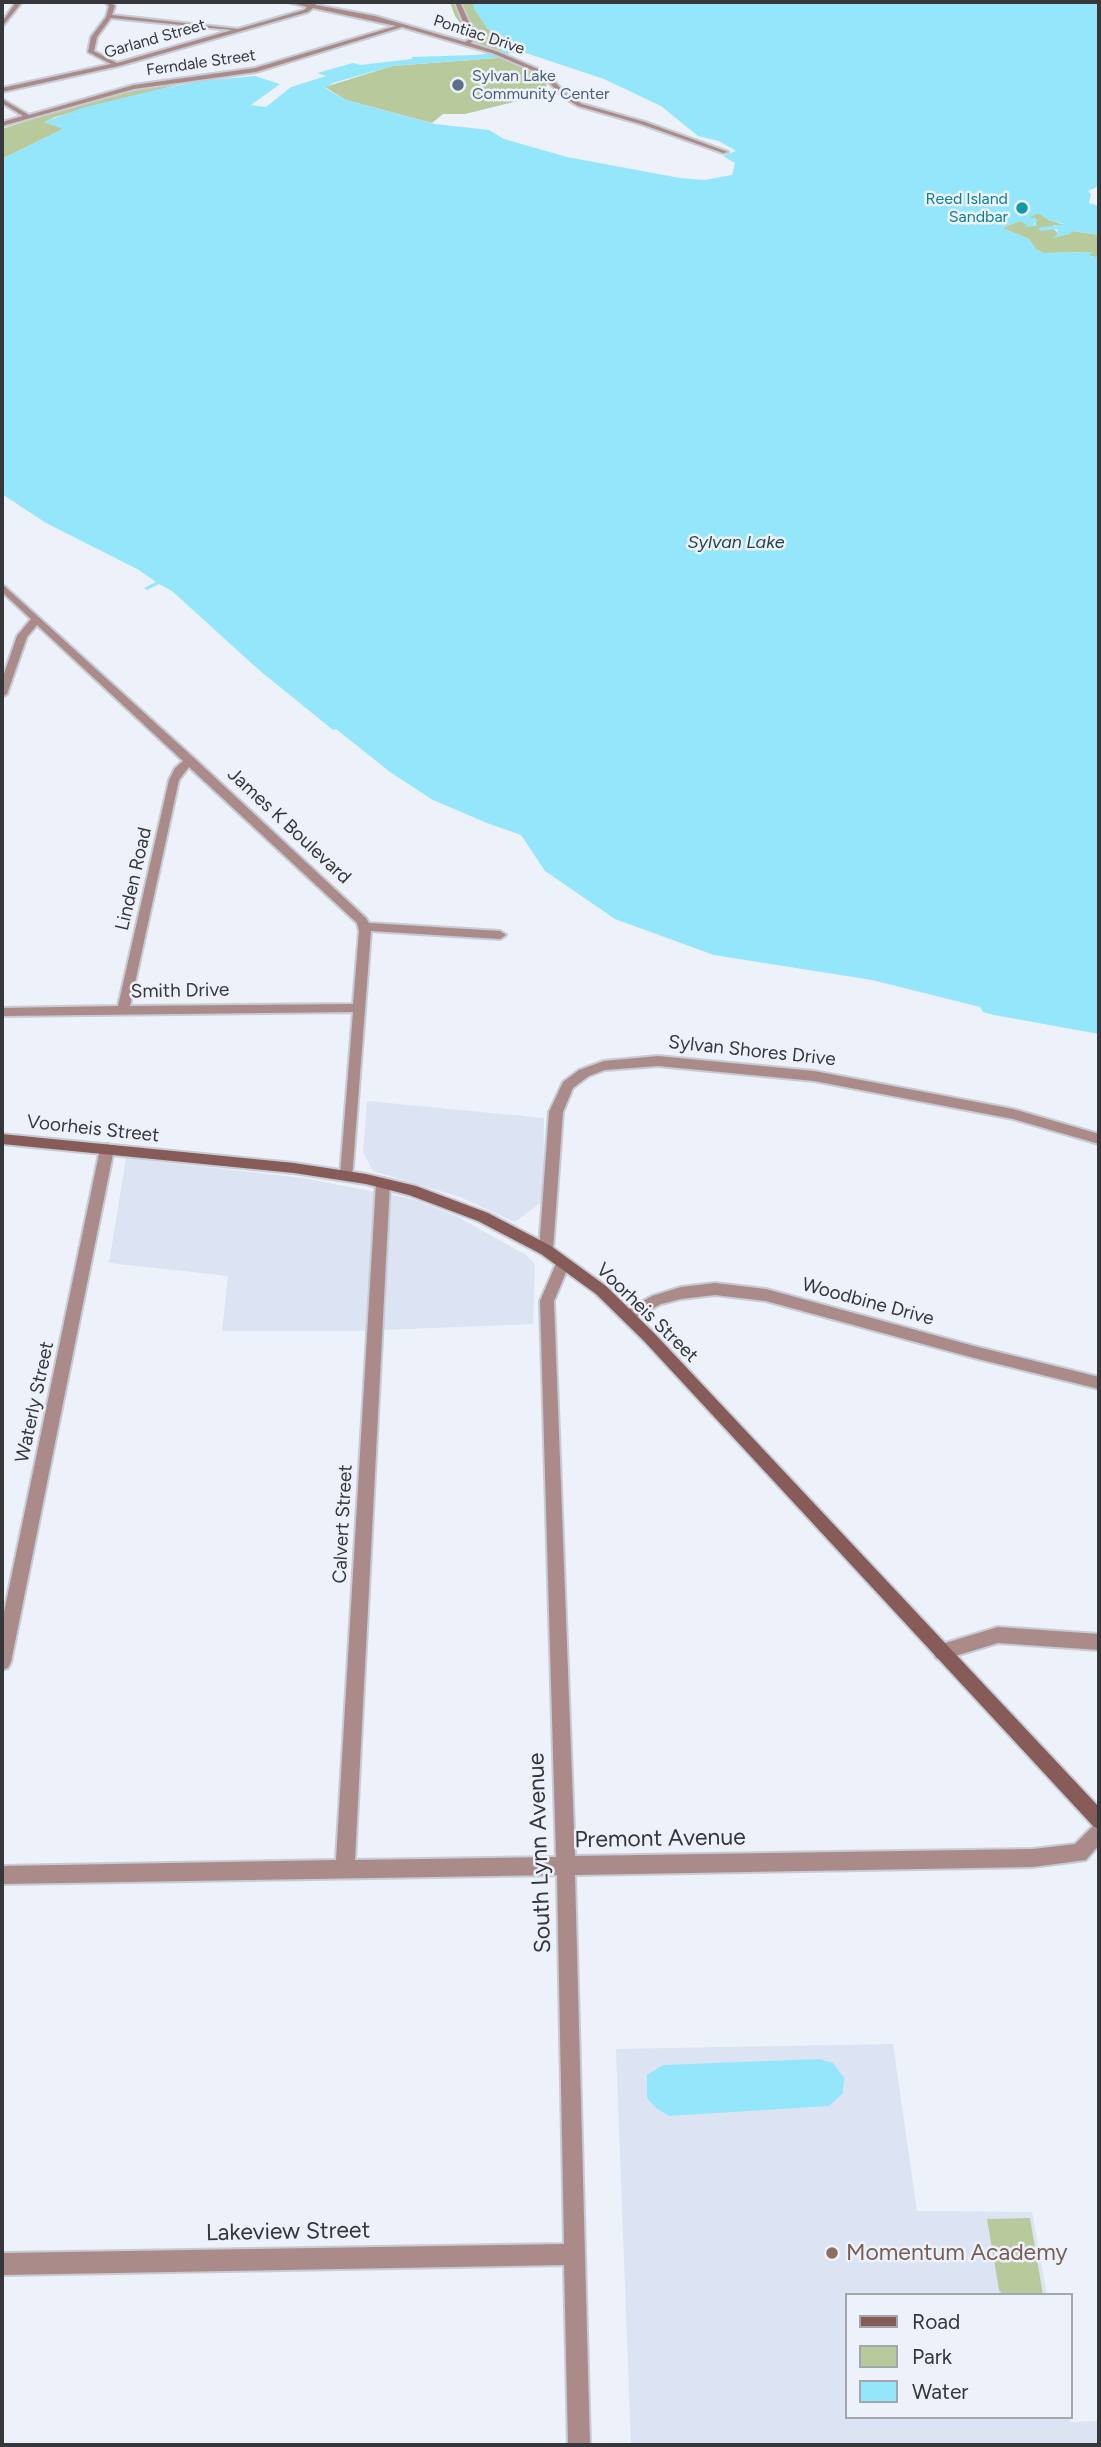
<!DOCTYPE html>
<html>
<head>
<meta charset="utf-8">
<style>
	body { margin:0 }
	#map { position:relative; width:1101px; height:2447px; overflow:hidden; background:#ecf1fa; font-family:Figtree,sans-serif }
	canvas { display:block }
	.frame { position:absolute; inset:0; border:4px solid #35373a; pointer-events:none }
	.legend { position:absolute; left:845px; top:2293px; width:228px; height:126px; box-sizing:border-box; background:#ecf1fa; border:2px solid #a3a7ad; margin:0; padding:9px 12px; list-style:none; font-size:21px; color:#35373a }
	.legend li { display:flex; align-items:center; gap:14px; height:35px }
	.legend b { width:35px; border:2px solid #a3a7ad }
</style>
</head>
<body>
<div id="map">
<canvas width="1101" height="2447"></canvas>
<div class="frame"></div>
<ul class="legend">
<li><b style="height:9px;background:#865b58"></b>Road</li>
<li><b style="height:19px;background:#b8ca9c"></b>Park</li>
<li><b style="height:19px;background:#94e7fa"></b>Water</li>
</ul>
</div>
<script>
const ctx = document.querySelector('canvas').getContext('2d');
ctx.lineJoin = 'round';
function fill(path, color) { ctx.fillStyle = color; ctx.fill(path, 'evenodd'); }
const shape = rows => new Path2D(rows.map(r => 'M' + r).join(''));
function stroke(path, color, width, dash) { ctx.strokeStyle = color; ctx.lineWidth = width; ctx.lineCap = dash ? 'butt' : 'round'; ctx.setLineDash(dash || []); ctx.stroke(path); }
function write(font, color, halo, rows, align = 'center') {
  ctx.font = font + ' Figtree,sans-serif'; ctx.lineWidth = 5; ctx.setLineDash([]); ctx.textBaseline = 'middle'; ctx.strokeStyle = halo; ctx.fillStyle = color; for (const [text, x, y, turn = 0] of rows) {
    ctx.save(); ctx.translate(x, y); ctx.rotate((+turn || 0) * Math.PI / 180); ctx.textAlign = isNaN(turn) ? turn : align; if (halo) ctx.strokeText(text, 0, 0); ctx.fillText(text, 0, 0); ctx.restore();
  }
}
fill(shape([
	[367,1101,544,1118,543,1201,515,1222,460,1197,373,1171,363,1152],
	[126,1158,303,1178,412,1199,456,1216,526,1255,535,1264,533,1324,356,1331,222,1331,228,1276,109,1263],
	[893,2044,917,2211,1032,2212,1047,2295,847,2295,847,2417,1069,2417,1071,2422,1099,2421,1099,2445,631,2445,616,2049]
]), '#dce4f3');
fill(shape([
	[450,2,473,2,487,28,513,46,498,52,476,44,455,16],
	[498,55,543,76,548,82,545,89,538,96,465,114,443,114,432,123,346,100,325,87,392,66,496,58],
	[154,85,177,85,55,117,45,122,62,126,63,129,2,159,2,129,33,119,30,117],
	[1039,213,1049,220,1065,225,1054,225,1053,228,1058,233,1056,237,1073,231,1099,235,1099,258,1087,255,1091,252,1044,253,1035,249,1029,239,1002,228,1020,221,1036,226,1035,218,1029,218,1029,215],
	[1030,2218,1043,2295,1003,2295,999,2290,987,2219]
]), '#b8ca9c');
fill(shape([
	[473,2,1099,2,1099,186,1088,191,1091,194,1089,203,1099,206,1099,235,1073,231,1070,234,1053,238,1058,233,1057,229,1041,231,1038,228,1064,224,1049,220,1038,213,1029,218,1035,218,1038,220,1034,224,1038,226,1025,227,1027,225,1020,221,1002,228,1029,239,1036,249,1044,253,1091,252,1093,253,1088,255,1099,258,1099,1034,994,1015,983,1012,980,1007,872,980,714,955,615,919,545,871,521,835,487,823,433,800,390,772,336,729,333,730,259,670,172,591,159,584,147,590,144,588,156,582,139,570,46,523,2,494,2,159,63,129,44,122,82,108,155,90,200,81,255,76,280,84,251,105,266,107,291,87,326,76,317,73,353,63,360,65,412,59,412,57,475,55,493,53,512,46,487,28,474,9],
	[523,52,604,79,661,106,698,136,719,141,736,151,723,156,735,163,732,175,704,180,680,178,567,157,504,139,489,130,435,124,346,100,325,88,333,83,392,66,496,58,504,54],
	[819,2059,833,2063,844,2078,843,2093,829,2106,669,2116,656,2108,647,2098,647,2075,663,2065]
]), '#94e7fa');
const street = shape([
	[16,2,22,2,2,27,2,22,16,2],
	[105,2,110,2,115,6,112,15,238,29,304,10,307,7,288,2,311,4,314,2,316,5,375,16,465,42,475,36,463,22,455,2,460,2,469,22,481,36,470,43,496,51,545,72,567,95,582,104,645,122,728,152,723,153,641,124,578,106,563,97,541,74,492,53,402,27,256,72,134,89,2,126,2,122,23,116,2,103,2,99,29,115,134,85,255,68,396,26,313,8,308,12,119,66,2,92,2,88,111,64,88,52,91,37,106,17,109,6,105,2],
	[111,18,232,30,117,63,94,51,97,37,111,18],
	[2,584,194,758,366,918,369,923,500,931,506,935,500,939,371,931,352,1179,347,1180,340,1175,353,1012,2,1016,2,1008,118,1006,169,780,175,768,183,761,37,625,27,637,7,694,2,697,2,680,17,636,31,619,2,592,2,584],
	[189,767,357,923,359,931,353,1004,130,1006,179,780,189,767],
	[658,1056,814,1071,1013,1109,1099,1134,1099,1144,1013,1119,814,1081,658,1066,605,1070,589,1076,573,1088,563,1112,553,1250,551,1254,541,1254,539,1250,549,1112,563,1082,579,1070,604,1061,658,1056],
	[107,1144,114,1149,11,1662,8,1668,2,1670,2,1622,100,1149,107,1144],
	[383,1178,390,1183,355,1860,556,1857,540,1301,558,1259,563,1257,568,1259,570,1263,554,1301,575,1856,1033,1849,1075,1844,1093,1826,1099,1823,1099,1845,1086,1860,1033,1867,575,1875,590,2445,568,2445,564,2265,2,2275,2,2253,564,2244,557,1875,2,1884,2,1866,336,1860,376,1183,383,1178],
	[715,1283,766,1289,974,1346,1099,1377,1099,1389,974,1358,766,1301,715,1295,681,1299,661,1304,628,1322,623,1320,621,1316,623,1312,652,1296,681,1287,715,1283],
	[998,1627,1099,1634,1099,1650,998,1643,942,1660,936,1658,933,1652,936,1646,942,1644,998,1627]
]);
const secondary = shape([
	[2,1134,294,1163,366,1174,416,1186,488,1213,551,1246,606,1286,654,1333,1099,1807,1099,1829,1093,1826,644,1341,596,1294,541,1254,478,1221,409,1195,366,1184,294,1173,2,1144,2,1134]
]);
stroke(street, '#c7ccd4', 4);
stroke(secondary, '#c7ccd4', 4);
fill(street, '#aa8b89');
fill(secondary, '#865b58');
for (const [x, y, r, color] of [
	[458,85,7,"#5c6f8a"],
	[1022,208,7,"#0f9aa8"],
	[832,2253,7,"#8d6e63"]
]) { const dot = new Path2D(); dot.arc(x, y, r, 0, 2 * Math.PI); ctx.fillStyle = color; ctx.fill(dot); stroke(dot, '#ecf1fa', 2.5); }
write('16px', '#35373a', '#ecf1fa', [
	["Pontiac Drive",479,35,18],
	["Garland Street",155,39,-16],
	["Ferndale Street",201,63,-8]
]);
write('16px', '#4e5e75', '#ecf1fa', [
	["Sylvan Lake",472,76],
	["Community Center",472,94]
], 'left');
write('16px', '#0d838f', '#ecf1fa', [
	["Reed Island",1008,199],
	["Sandbar",1008,217]
], 'right');
write('italic 18px', '#1e444d', '#ecf1fa', [
	["Sylvan Lake",736,543]
]);
write('19px', '#35373a', '#ecf1fa', [
	["James K Boulevard",289,826,43],
	["Linden Road",134,879,-77],
	["Smith Drive",180,991,-1],
	["Sylvan Shores Drive",752,1051,6],
	["Voorheis Street",93,1129,6],
	["Woodbine Drive",868,1302,15],
	["Voorheis Street",647,1313,44],
	["Waterly Street",35,1402,-78],
	["Calvert Street",343,1524,-87]
]);
write('23px', '#35373a', '#ecf1fa', [
	["Premont Avenue",660,1839,-1],
	["South Lynn Avenue",540,1853,-92],
	["Lakeview Street",288,2232,-1]
]);
write('23px', '#785e54', '#ecf1fa', [
	["Momentum Academy",846,2253]
], 'left');
</script>
</body>
</html>
